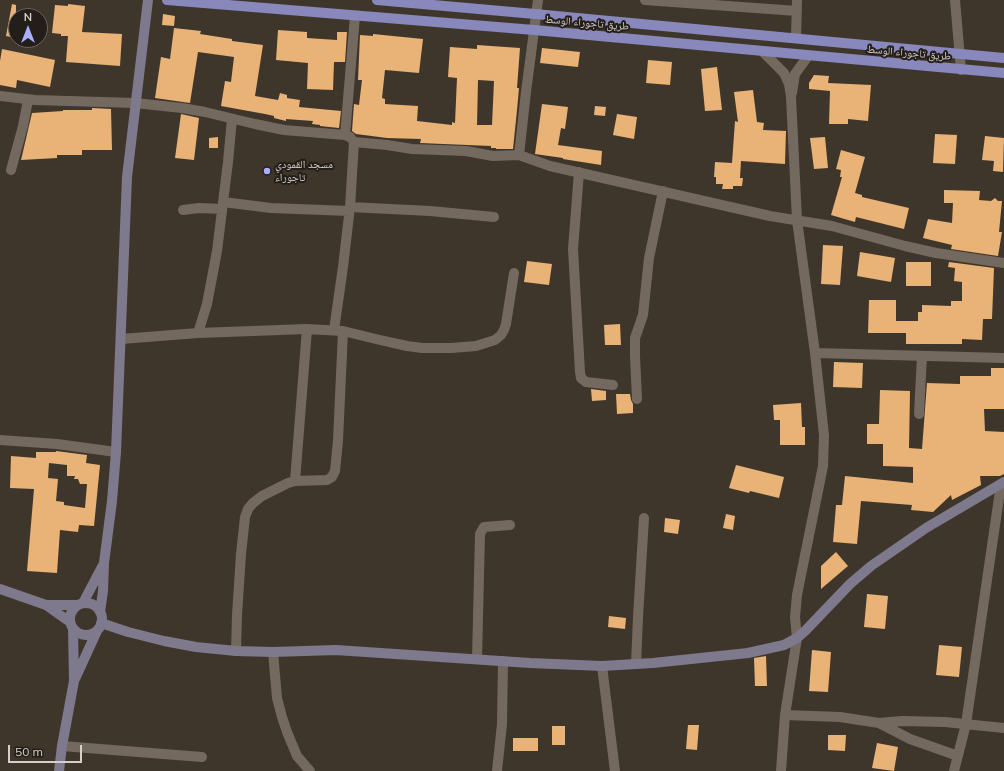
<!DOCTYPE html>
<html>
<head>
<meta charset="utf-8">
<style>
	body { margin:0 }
	#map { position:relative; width:1004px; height:771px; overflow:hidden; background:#3f362b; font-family:Mulish,sans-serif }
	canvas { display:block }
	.north { position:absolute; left:8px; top:8px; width:40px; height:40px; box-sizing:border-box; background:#231e19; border:1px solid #6b655f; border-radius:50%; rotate:0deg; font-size:11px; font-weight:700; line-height:16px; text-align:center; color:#d6d0c9 }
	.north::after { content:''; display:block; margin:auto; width:14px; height:18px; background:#a8b0fc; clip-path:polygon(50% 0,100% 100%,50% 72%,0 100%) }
	.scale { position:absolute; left:8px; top:745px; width:74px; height:18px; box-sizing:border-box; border:2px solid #d6d0c9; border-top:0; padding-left:5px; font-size:12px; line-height:14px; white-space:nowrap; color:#d6d0c9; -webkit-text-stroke:3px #231e19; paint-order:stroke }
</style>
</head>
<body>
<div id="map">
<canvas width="1004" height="771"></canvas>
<div class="north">N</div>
<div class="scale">50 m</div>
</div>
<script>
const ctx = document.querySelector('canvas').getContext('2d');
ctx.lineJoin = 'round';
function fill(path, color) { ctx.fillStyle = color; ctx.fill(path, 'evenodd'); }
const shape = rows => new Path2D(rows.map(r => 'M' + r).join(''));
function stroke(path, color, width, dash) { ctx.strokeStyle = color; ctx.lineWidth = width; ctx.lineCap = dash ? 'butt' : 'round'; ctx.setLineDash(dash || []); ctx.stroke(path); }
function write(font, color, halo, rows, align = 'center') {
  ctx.font = font + ' Mulish,"Noto Naskh Arabic",sans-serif'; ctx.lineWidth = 4; ctx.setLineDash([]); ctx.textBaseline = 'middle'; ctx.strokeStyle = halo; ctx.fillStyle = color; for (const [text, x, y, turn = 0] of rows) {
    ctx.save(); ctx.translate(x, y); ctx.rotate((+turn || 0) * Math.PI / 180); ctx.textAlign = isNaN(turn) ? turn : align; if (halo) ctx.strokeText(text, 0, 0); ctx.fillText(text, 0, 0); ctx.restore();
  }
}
fill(shape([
	[12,4,16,5,16,38,6,36],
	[68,4,85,6,82,32,122,34,120,66,66,62,68,36,61,36,61,34,52,33,55,5,68,6],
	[163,14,175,16,174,26,162,25],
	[174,28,201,31,200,34,232,39,232,41,263,45,255,96,278,100,280,93,287,95,287,98,300,100,299,107,341,111,339,128,320,126,320,125,312,124,313,121,286,119,286,121,274,118,274,116,265,114,221,106,225,81,231,82,234,57,198,52,190,103,155,98,161,57,170,59],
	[278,30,307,32,307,38,337,40,337,32,347,32,345,62,334,62,333,90,307,89,308,63,276,60],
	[373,34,423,39,419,73,385,70,382,98,385,99,385,104,418,106,417,121,452,125,452,122,455,123,457,78,448,77,450,47,477,49,477,45,520,48,517,88,519,88,517,110,513,149,496,149,496,148,491,148,491,146,420,143,421,139,387,138,356,134,352,131,354,104,359,105,362,80,358,80,360,35,373,36],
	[478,80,494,81,492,125,477,125],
	[542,48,580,52,578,67,540,63],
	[2,49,55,60,50,87,17,80,16,88,0,85,0,61],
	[648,60,672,62,670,85,646,83],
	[717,67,722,110,705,111,701,69],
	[814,75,829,76,828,83,871,85,868,121,848,119,848,124,829,124,830,91,809,89,809,83],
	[753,90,757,122,764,123,763,130,786,131,785,164,741,161,740,178,743,178,742,186,733,186,733,189,722,189,723,184,716,184,716,177,714,177,715,162,732,163,735,121,738,122,734,92],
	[542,104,568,107,565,129,561,128,558,145,602,151,601,165,563,159,563,158,535,154],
	[595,106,606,107,605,116,594,115],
	[92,108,111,109,112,150,82,150,82,155,57,155,57,158,21,160,32,113,63,111,63,110,92,110],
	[181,114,199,118,194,160,175,158],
	[617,114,637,117,634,139,613,135],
	[935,134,957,135,955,164,933,163],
	[985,136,1004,138,1003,172,993,171,994,161,982,160],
	[218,137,218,148,209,148,209,138],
	[825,137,828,168,814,169,810,138],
	[841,150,865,157,855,193,862,195,862,197,909,208,904,229,856,217,855,222,831,215,842,177,840,177,841,170,836,169],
	[944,190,980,191,979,200,991,201,995,198,998,201,1002,201,999,232,1002,232,998,256,951,249,952,245,923,238,928,219,952,223,953,203,944,203],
	[823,245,843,246,840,285,821,284],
	[860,252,895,258,891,282,857,276],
	[527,261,552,264,549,285,524,282],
	[906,262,931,262,931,286,906,286],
	[949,262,994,268,992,319,983,319,982,340,962,339,962,344,906,344,906,333,868,333,869,300,896,300,896,321,918,321,918,312,922,312,922,305,951,306,951,301,962,301,962,282,954,281,955,268,948,267],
	[620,324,621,345,605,345,604,325],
	[834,362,863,363,862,388,833,387],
	[991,368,1004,368,1004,409,984,409,985,431,1004,432,1004,474,1000,476,980,476,981,485,952,500,951,495,933,512,911,510,912,505,861,501,857,544,833,542,836,505,842,505,845,476,913,483,913,467,883,466,883,444,867,444,867,424,879,424,880,390,910,391,909,448,922,449,927,383,960,384,960,376,991,376],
	[591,389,606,391,606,400,592,401],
	[616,394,630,394,631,400,633,404,633,413,617,414],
	[801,403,802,427,805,427,805,445,780,445,780,420,774,420,773,405],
	[56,451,87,455,86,463,100,465,94,526,79,525,78,532,60,530,57,573,27,571,34,489,10,488,11,456,36,458,36,452,56,452],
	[49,463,67,465,67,476,75,476,74,479,78,479,80,484,87,484,85,508,64,505,64,502,56,501,58,479,48,478],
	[736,465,784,477,779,498,750,491,749,493,729,488],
	[726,514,735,516,733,530,723,528],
	[665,518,680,520,678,534,664,532],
	[836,552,848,566,821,589,821,566],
	[867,594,888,596,885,629,864,627],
	[609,616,626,618,625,629,608,627],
	[939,645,962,647,959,677,936,675],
	[812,650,831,652,828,692,809,691],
	[766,656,767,686,755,686,754,658],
	[688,725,699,725,697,750,686,749],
	[552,726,565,726,565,745,552,745],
	[828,735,846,735,845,751,828,750],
	[513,738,538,738,538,751,513,751],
	[877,743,898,747,894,771,872,768]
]), '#e9b276');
stroke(shape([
	[645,0,797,11],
	[955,0,961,70],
	[796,38,797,0],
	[763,52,784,73,789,84,791,97,797,220,815,353,824,435,823,466,797,595,795,617,797,638,785,715,781,771],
	[792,93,795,74,808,56],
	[0,96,35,100,135,103,182,108,205,112,255,124,284,130,345,135,350,137,354,142,350,207,343,267,334,330],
	[345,135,355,16],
	[354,142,387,145,412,149,466,151,493,156,519,155,550,166,770,216,832,226,905,246,936,253,1004,263],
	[519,155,526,92,538,0],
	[11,170,23,126,28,100],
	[579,172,573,249,580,372,581,378,586,382,613,385],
	[223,202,271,208,349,211],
	[350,207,430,211,494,217],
	[183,210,199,208,222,209],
	[198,333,207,304,217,251,228,162,232,119],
	[121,339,198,333,307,329,343,331,380,340,407,346,422,348,451,348,476,346,495,340,501,335,504,330,506,324,514,273],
	[815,353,1004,358],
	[637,399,635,356,635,338,643,315,649,258,663,191],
	[919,414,922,356],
	[0,440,57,444,116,452],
	[295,481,307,329],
	[236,651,237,615,241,554,245,517,248,509,253,503,262,496,288,483,295,481,327,480,332,477,335,471,338,441,343,331],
	[273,652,277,698,282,717,287,732,297,756,310,771],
	[477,659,480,534,484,527,510,525],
	[636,664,638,617,644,518],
	[602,666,615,771],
	[785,715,840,717,879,723,902,721,945,722,1004,728],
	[879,723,910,739,958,756],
	[62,746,202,757],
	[497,771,502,724,503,661],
	[954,771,966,724,1001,484]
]), '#74695e', 10);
stroke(shape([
	[0,589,46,605,70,622],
	'70 619a16 16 0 1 1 32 0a16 16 0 1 1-32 0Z',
	[83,603,103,565],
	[46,605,77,605],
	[100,612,103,591,104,563,112,501,116,452,127,177,148,0],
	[101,623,128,632,164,641,196,647,236,651,273,652,336,650,530,663,602,666,653,663,748,653,784,645,797,638,805,631,850,584,871,566,926,528,1004,482],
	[75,679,97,631],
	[59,771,62,746,74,681,73,629]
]), '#7e798d', 10);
stroke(shape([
	[167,0,534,30,1004,73],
	[377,0,535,14,1004,58]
]), '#8888bc', 10);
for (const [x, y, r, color] of [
	[267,171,4,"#a8b0fc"]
]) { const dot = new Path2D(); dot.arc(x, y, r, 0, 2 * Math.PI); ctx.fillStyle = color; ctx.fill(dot); stroke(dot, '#231e19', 1.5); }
write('11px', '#d6d0c9', '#231e19', [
	["طريق تاجوراء الوسط",587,23,5],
	["طريق تاجوراء الوسط",909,53,5]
]);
write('11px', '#d6d0c9', '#231e19', [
	["مسجد القمودي",275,165],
	["تاجوراء",275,178]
], 'left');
</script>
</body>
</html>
